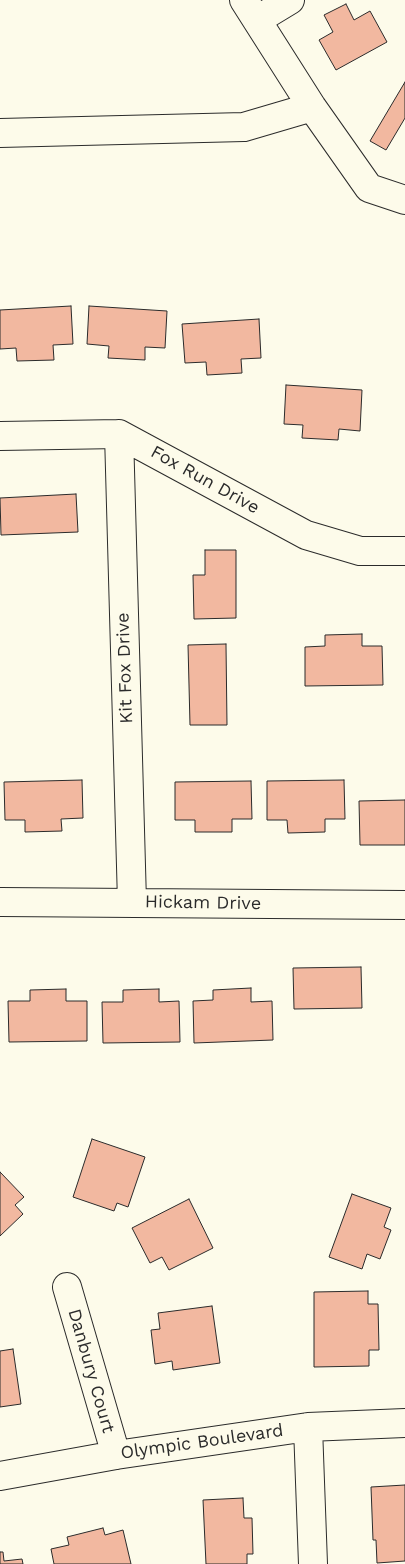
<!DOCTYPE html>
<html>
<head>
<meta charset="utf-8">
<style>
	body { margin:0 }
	canvas { display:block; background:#fdfbea }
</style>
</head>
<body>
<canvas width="405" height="1564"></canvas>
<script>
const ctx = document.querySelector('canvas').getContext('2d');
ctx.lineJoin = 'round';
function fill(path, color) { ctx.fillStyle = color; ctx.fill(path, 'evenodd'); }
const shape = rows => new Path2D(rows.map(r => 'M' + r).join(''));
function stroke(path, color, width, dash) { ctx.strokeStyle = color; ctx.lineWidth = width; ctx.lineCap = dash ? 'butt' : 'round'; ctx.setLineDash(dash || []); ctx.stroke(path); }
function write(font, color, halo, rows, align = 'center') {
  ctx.font = font + ' "Work Sans",sans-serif'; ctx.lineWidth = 4; ctx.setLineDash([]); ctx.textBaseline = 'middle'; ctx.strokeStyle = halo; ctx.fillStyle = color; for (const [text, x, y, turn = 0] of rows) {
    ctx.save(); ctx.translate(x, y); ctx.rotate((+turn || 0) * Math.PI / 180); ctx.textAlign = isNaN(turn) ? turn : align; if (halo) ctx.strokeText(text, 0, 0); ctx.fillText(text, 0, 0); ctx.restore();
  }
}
const building = shape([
	[346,4,354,20,370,11,387,42,336,70,319,40,333,32,324,15,346,4],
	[405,82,405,118,386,150,370,141,405,82],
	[71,306,73,344,53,345,54,360,17,361,16,348,0,349,0,310,71,306],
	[89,306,167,311,165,348,145,347,145,360,108,358,109,346,87,344,89,306],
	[259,319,261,358,241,359,242,373,207,375,206,362,185,363,182,324,259,319],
	[286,385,362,390,360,431,339,429,338,440,302,438,303,425,284,424,286,385],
	[76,494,78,532,1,535,0,498,76,494],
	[205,550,236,550,236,618,194,619,193,575,205,575,205,550],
	[362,634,362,646,382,646,383,685,305,686,305,647,325,646,325,635,362,634],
	[226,644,227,725,190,725,188,645,226,644],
	[82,780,83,818,61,819,62,831,25,832,25,820,5,820,4,782,82,780],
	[344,780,345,819,325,819,325,832,288,833,287,820,267,820,267,781,344,780],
	[251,781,252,819,232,819,232,832,195,832,195,820,175,820,175,782,251,781],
	[405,800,405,845,360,845,359,801,405,800],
	[361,967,362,1008,294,1009,293,968,361,967],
	[251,988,251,1002,272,1001,273,1040,194,1043,193,1001,213,1000,213,990,251,988],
	[66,989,66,1001,87,1001,87,1041,9,1042,8,1001,30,1001,30,990,66,989],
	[159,989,159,1002,179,1001,180,1042,103,1043,102,1002,123,1002,123,990,159,989],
	[92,1139,145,1157,128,1207,117,1203,114,1211,73,1197,92,1139],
	[0,1172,24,1197,15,1205,23,1214,0,1236,0,1172],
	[352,1194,391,1208,384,1227,391,1230,380,1259,367,1254,362,1269,329,1257,352,1194],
	[189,1199,213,1248,169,1270,162,1257,150,1263,132,1228,189,1199],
	[368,1291,368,1304,378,1304,379,1350,369,1350,369,1366,314,1367,314,1292,368,1291],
	[212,1306,220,1363,173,1370,172,1361,155,1364,151,1330,160,1329,158,1313,212,1306],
	[13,1349,21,1404,0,1407,0,1351,13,1349],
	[405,1485,405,1561,377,1563,376,1540,373,1540,371,1487,405,1485],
	[243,1498,244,1518,252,1518,253,1554,247,1554,247,1564,206,1564,203,1500,243,1498],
	[103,1528,105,1535,123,1530,131,1564,54,1564,51,1549,69,1545,67,1537,103,1528],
	[0,1552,3,1552,4,1561,22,1559,23,1564,0,1564,0,1552]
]);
fill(building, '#f2b8a0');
stroke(building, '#2b2b2b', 1);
const minor = shape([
	[244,0,312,107,369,188,405,200],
	[257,20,290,0],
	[0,133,244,127,312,107],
	[119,434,132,902],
	[0,436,119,434,306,535,360,551,405,551],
	[0,902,405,905],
	[67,1287,116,1455],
	[308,1427,313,1564],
	[0,1476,116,1455,308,1427,405,1423]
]);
stroke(minor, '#2b2b2b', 30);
stroke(minor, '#fdfbea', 28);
write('18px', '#2b2b2b', '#fdfbea', [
	["Fox Run Drive",205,480,29],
	["Kit Fox Drive",125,668,-92],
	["Hickam Drive",203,903,1],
	["Danbury Court",91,1371,74],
	["Olympic Boulevard",202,1442,-8]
]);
</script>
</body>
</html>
